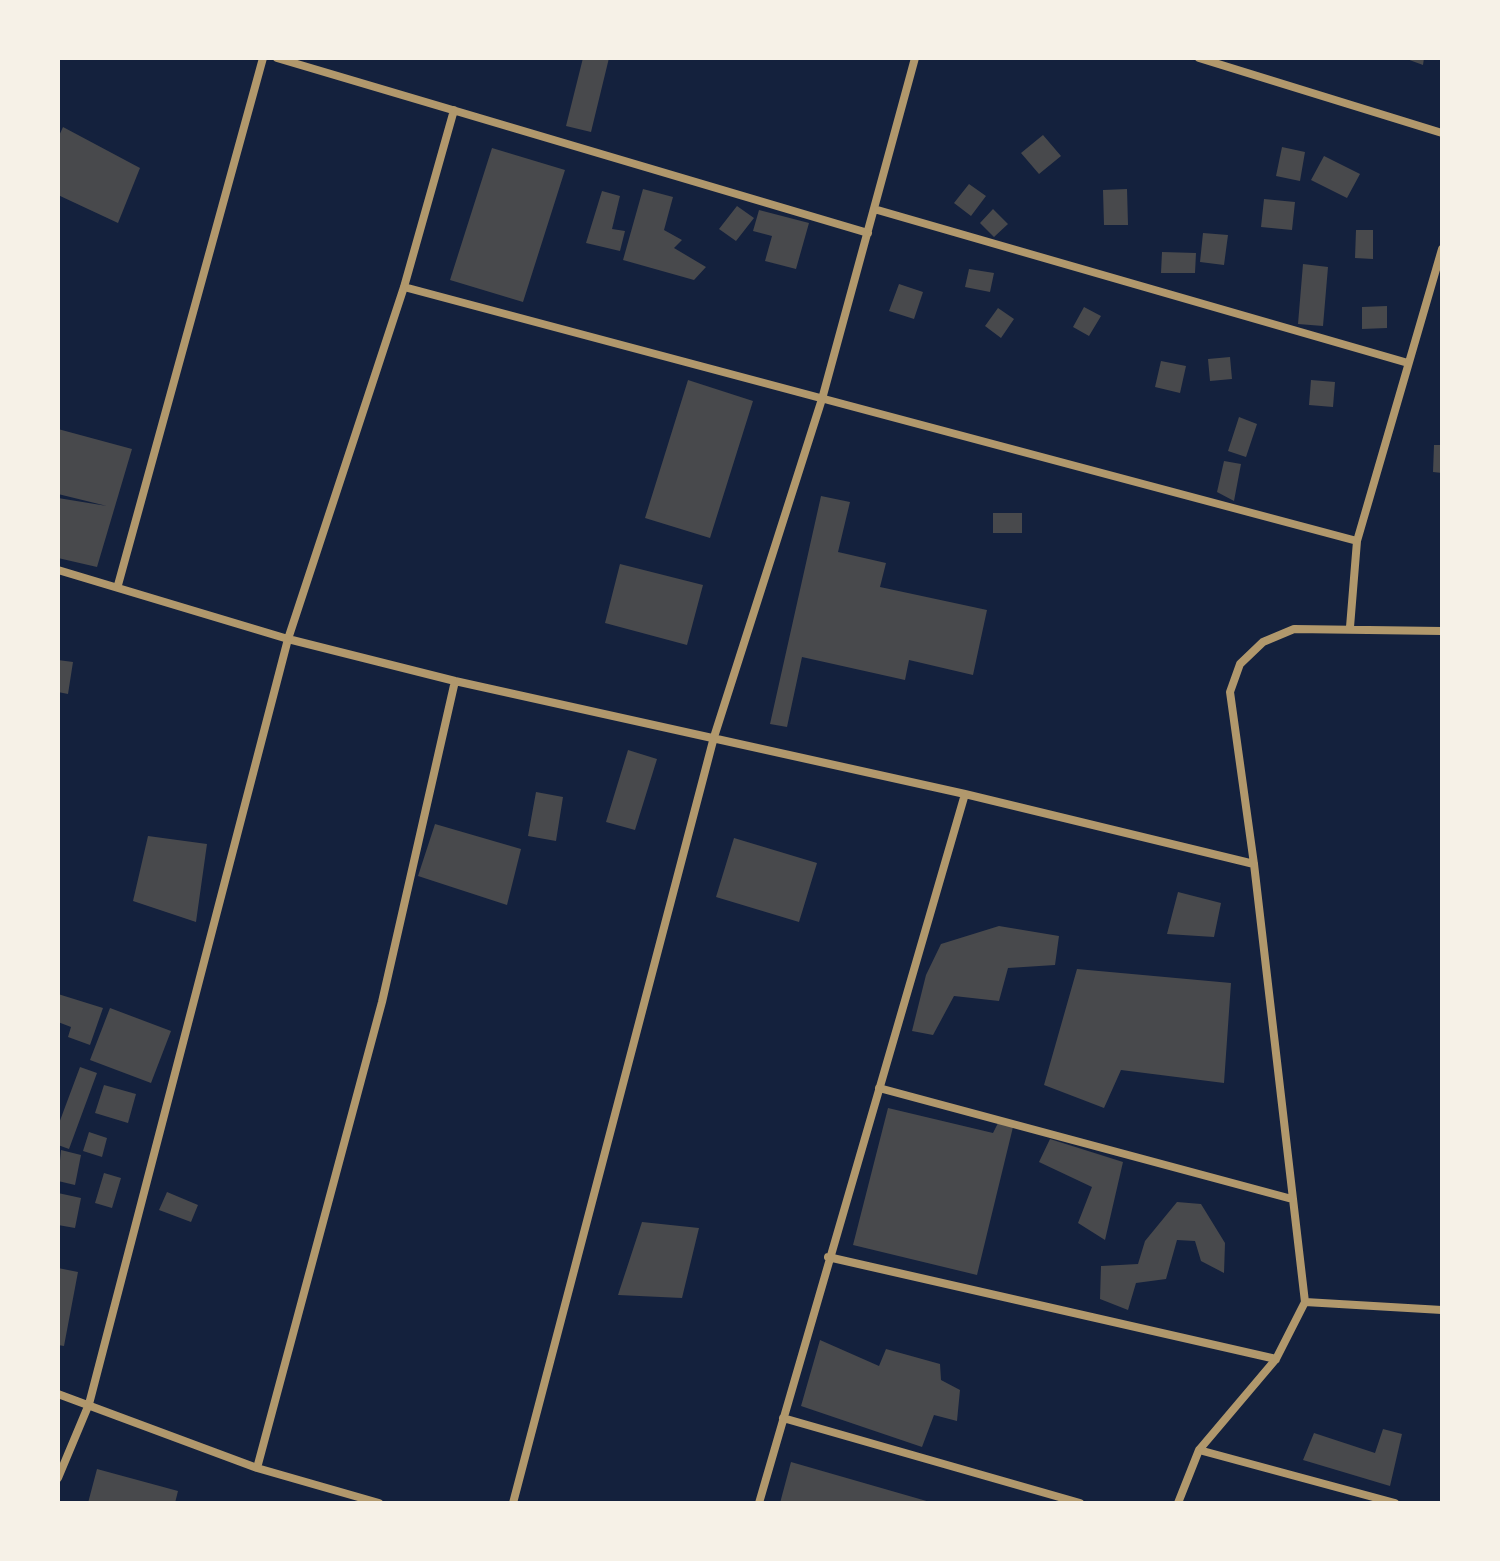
<!DOCTYPE html>
<html>
<head>
<meta charset="utf-8">
<style>
	body { margin:0 }
	#map { position:relative; width:1500px; height:1561px; overflow:hidden; background:#14213d; font-family:Ubuntu,sans-serif }
	canvas { display:block }
	.frame { position:absolute; inset:0; border:60px solid #f6f1e7; pointer-events:none }
</style>
</head>
<body>
<div id="map">
<canvas width="1500" height="1561"></canvas>
<div class="frame"></div>
</div>
<script>
const ctx = document.querySelector('canvas').getContext('2d');
ctx.lineJoin = 'round';
function fill(path, color) { ctx.fillStyle = color; ctx.fill(path, 'evenodd'); }
const shape = rows => new Path2D(rows.map(r => 'M' + r).join(''));
function stroke(path, color, width, dash) { ctx.strokeStyle = color; ctx.lineWidth = width; ctx.lineCap = dash ? 'butt' : 'round'; ctx.setLineDash(dash || []); ctx.stroke(path); }
fill(shape([
	[583,58,609,58,591,132,566,126],
	[1404,58,1424,58,1423,65],
	[63,127,140,168,118,223,58,195,58,138],
	[1043,135,1061,156,1039,174,1021,153],
	[1282,147,1305,152,1300,181,1276,176],
	[492,148,565,170,523,302,450,280],
	[1324,156,1360,174,1347,198,1311,180],
	[969,184,986,196,971,216,954,203],
	[643,189,673,197,664,230,682,240,674,248,706,267,694,280,623,260],
	[1127,189,1128,225,1104,225,1103,190],
	[602,191,620,196,612,229,625,231,620,251,586,243],
	[1264,199,1295,202,1292,230,1261,227],
	[737,206,754,218,736,241,719,229],
	[993,209,1008,224,994,237,980,223],
	[759,210,809,223,796,269,765,261,772,236,753,231],
	[1356,230,1373,230,1373,259,1355,258],
	[1203,233,1228,235,1224,265,1200,262],
	[1162,252,1196,253,1195,273,1161,273],
	[1303,264,1328,267,1323,326,1298,324],
	[969,269,994,273,990,292,965,287],
	[899,284,923,292,914,319,889,311],
	[1387,306,1387,328,1362,329,1362,307],
	[1084,307,1101,316,1089,336,1073,327],
	[998,308,1014,319,1001,338,985,326],
	[1230,357,1232,379,1210,381,1208,359],
	[1161,361,1186,366,1180,393,1155,387],
	[688,380,753,401,710,538,645,518],
	[1311,380,1335,382,1333,407,1309,405],
	[1239,417,1257,424,1246,457,1228,451],
	[58,429,132,449,97,567,58,558,58,498,107,506,58,494],
	[1434,445,1442,445,1442,473,1433,472],
	[1224,461,1241,464,1234,501,1217,492],
	[821,496,850,502,838,552,886,563,880,587,987,610,973,675,909,660,905,680,802,657,787,727,770,724],
	[993,513,1022,513,1022,533,993,533],
	[620,564,703,585,687,645,605,623],
	[58,660,73,662,68,694,58,692],
	[628,750,657,759,635,830,606,822],
	[536,792,563,797,556,841,528,836],
	[435,824,521,849,507,905,418,876],
	[148,836,207,844,196,922,133,901],
	[734,838,817,863,799,922,716,897],
	[1178,892,1221,903,1214,937,1167,934],
	[999,926,1059,936,1055,965,1008,968,999,1001,954,996,933,1035,912,1031,926,975,941,944],
	[1077,969,1231,983,1224,1083,1121,1070,1104,1108,1044,1085],
	[58,994,103,1008,90,1045,68,1037,71,1027,58,1022],
	[110,1008,171,1031,151,1083,90,1060],
	[80,1067,97,1073,69,1149,58,1145,58,1126],
	[104,1085,136,1094,128,1123,95,1113],
	[888,1108,993,1133,998,1123,1013,1127,977,1275,853,1245],
	[89,1132,107,1138,102,1157,83,1151],
	[1050,1139,1123,1162,1105,1240,1078,1223,1092,1187,1039,1162],
	[61,1150,81,1155,75,1185,58,1181],
	[104,1173,121,1178,112,1208,95,1203],
	[167,1192,198,1205,191,1222,159,1210],
	[58,1193,81,1198,75,1228,58,1225],
	[1177,1202,1201,1204,1225,1243,1224,1273,1201,1261,1195,1241,1177,1240,1166,1279,1136,1283,1128,1310,1100,1299,1101,1266,1138,1264,1145,1241],
	[642,1222,699,1228,682,1298,618,1295],
	[58,1268,78,1272,64,1346,58,1345],
	[820,1340,879,1366,886,1349,940,1364,941,1380,960,1390,957,1421,934,1415,922,1447,801,1406],
	[1383,1429,1402,1434,1390,1486,1303,1460,1314,1433,1375,1453],
	[791,1462,930,1502,930,1503,780,1503],
	[97,1469,178,1491,175,1503,88,1503]
]), '#48494c');
stroke(shape([
	[277,58,868,233],
	[1199,58,1442,133],
	[874,209,1408,363],
	[404,287,1357,541],
	[58,570,288,639,455,681,965,794,1254,864],
	[118,585,263,58],
	[1350,627,1357,541,1442,249],
	[879,1088,1292,1199],
	[828,1257,1276,1359],
	[1305,1302,1442,1310],
	[58,1394,257,1468,379,1503],
	[783,1418,1080,1503],
	[1199,1450,1395,1503],
	[257,1468,382,1002,455,681],
	[58,1478,89,1404,288,639,404,287,454,110],
	[513,1503,714,737,822,399,915,58],
	[759,1503,965,794],
	[1178,1503,1199,1450,1276,1359,1305,1302,1254,864,1230,692,1240,664,1263,642,1294,629,1442,631]
]), '#b1986c', 8);
</script>
</body>
</html>
